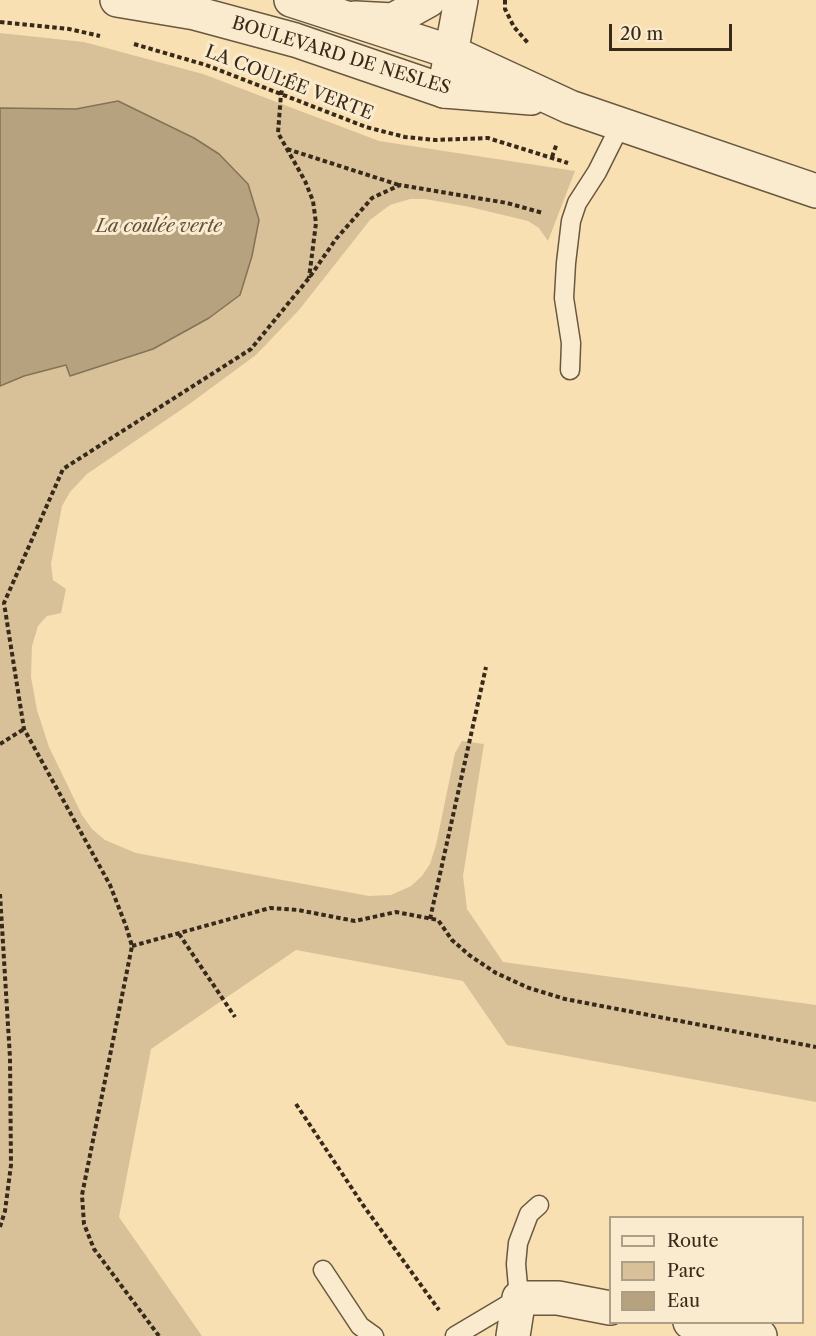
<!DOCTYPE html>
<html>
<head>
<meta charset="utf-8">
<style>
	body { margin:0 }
	#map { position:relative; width:816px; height:1336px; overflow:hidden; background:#f9e0b3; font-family:"Libre Caslon Text",serif }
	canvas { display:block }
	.legend { position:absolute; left:609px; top:1216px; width:195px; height:108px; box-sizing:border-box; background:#fbebce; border:2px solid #ad9e86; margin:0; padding:8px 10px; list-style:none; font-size:18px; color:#382a1a }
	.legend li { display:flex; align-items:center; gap:12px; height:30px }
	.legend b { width:30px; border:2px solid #ad9e86 }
	.scale { position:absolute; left:609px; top:24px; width:123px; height:27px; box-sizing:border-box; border:3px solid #382a1a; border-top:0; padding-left:8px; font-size:18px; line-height:21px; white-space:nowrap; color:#382a1a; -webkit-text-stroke:4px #fbebce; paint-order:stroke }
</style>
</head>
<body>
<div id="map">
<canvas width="816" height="1336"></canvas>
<ul class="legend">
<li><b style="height:8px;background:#fbebce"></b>Route</li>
<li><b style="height:16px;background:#d8c199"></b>Parc</li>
<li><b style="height:16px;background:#b7a27f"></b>Eau</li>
</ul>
<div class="scale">20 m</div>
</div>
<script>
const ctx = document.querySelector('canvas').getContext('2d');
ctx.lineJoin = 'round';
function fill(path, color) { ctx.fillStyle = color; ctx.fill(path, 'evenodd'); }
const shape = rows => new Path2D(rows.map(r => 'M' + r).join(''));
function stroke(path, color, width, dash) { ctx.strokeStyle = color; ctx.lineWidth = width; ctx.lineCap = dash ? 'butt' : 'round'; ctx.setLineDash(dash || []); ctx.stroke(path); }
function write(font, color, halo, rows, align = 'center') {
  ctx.font = font + ' "Libre Caslon Text",serif'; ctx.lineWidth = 6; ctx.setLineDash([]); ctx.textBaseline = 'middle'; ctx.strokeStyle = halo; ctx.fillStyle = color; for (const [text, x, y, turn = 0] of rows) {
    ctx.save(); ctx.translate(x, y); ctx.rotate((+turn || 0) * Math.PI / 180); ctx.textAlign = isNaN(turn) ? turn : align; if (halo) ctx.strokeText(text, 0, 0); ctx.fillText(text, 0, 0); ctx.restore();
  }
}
fill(shape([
	[0,33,84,42,203,74,379,141,575,171,548,241,539,228,528,221,470,207,425,199,410,199,390,205,370,220,299,310,256,355,188,405,87,474,70,492,62,506,51,564,53,580,66,589,61,613,47,616,38,626,32,646,31,677,37,710,49,747,82,815,92,829,105,840,136,853,369,896,391,895,411,886,422,876,430,864,436,845,455,753,462,741,484,744,463,876,467,909,503,962,816,1005,816,1102,507,1045,463,981,296,950,151,1049,119,1217,202,1336,0,1336]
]), '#d8c199');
const water = shape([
	[118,101,194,138,219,154,248,184,259,220,252,256,240,295,209,318,153,349,70,376,66,365,24,376,0,386,0,108,76,109,118,101]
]);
fill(water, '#b7a27f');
stroke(water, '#847257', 1.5);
const service = shape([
	[570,370,571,343,564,298,566,263,571,221,577,203,597,172,621,124],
	[323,1270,360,1326,374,1336],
	[455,1336,519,1298,516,1264,518,1243,529,1214,539,1205]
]);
const minor = shape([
	[355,18,393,20,429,0],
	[444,91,461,0],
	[690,1322,760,1336],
	[513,1336,519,1298,558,1298,610,1308]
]);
const tertiary = shape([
	[117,0,195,13,295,40,444,91,531,98],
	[291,0,451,52,570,107,816,191]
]);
stroke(service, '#685840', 21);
stroke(minor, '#685840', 36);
stroke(tertiary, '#685840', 36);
stroke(shape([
	[505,0,505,9,514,27,528,43],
	[0,22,69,29,100,36],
	[134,44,206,65,366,127,405,137,435,140,488,138,568,163],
	[286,76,281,94,278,133,305,181,313,201,316,223,309,278],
	[284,82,307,87],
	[287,149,399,185],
	[552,157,557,143],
	[0,744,24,729],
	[0,894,10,1058,11,1165,5,1211,0,1227],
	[430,919,486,667],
	[179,934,235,1017],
	[132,946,270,908,298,910,355,921,396,912,438,920,452,940,469,955,496,973,529,988,565,999,816,1047],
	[296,1104,363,1205,439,1310],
	[159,1336,94,1249,84,1224,82,1195,132,946,126,926,110,885,24,729,4,603,63,469,251,349,309,278,336,239,372,198,400,185,507,203,543,213]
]), '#382a1a', 4, [4.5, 3]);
stroke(service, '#fbebce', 18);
stroke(minor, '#fbebce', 33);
stroke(tertiary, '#fbebce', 33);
write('18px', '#382a1a', '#fbebce', [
	["BOULEVARD DE NESLES",341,56,17],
	["LA COULÉE VERTE",289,83,21]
]);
write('italic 18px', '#60503a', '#fbebce', [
	["La coulée verte",159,227]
]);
</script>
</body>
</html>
